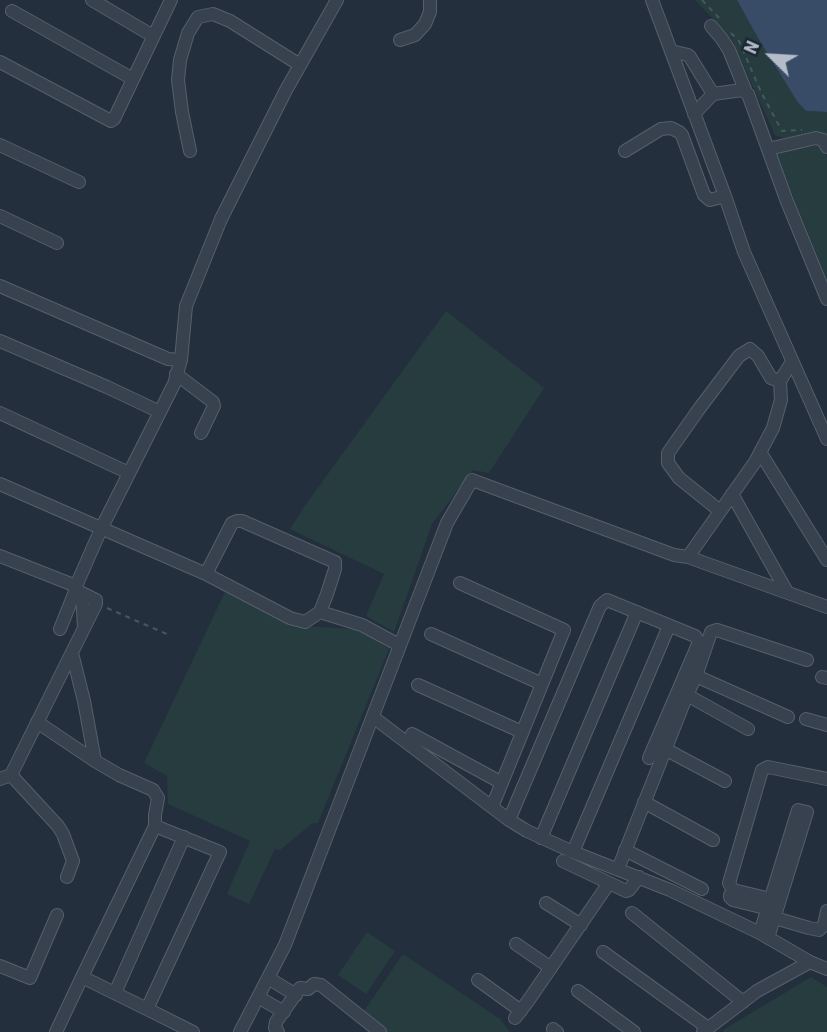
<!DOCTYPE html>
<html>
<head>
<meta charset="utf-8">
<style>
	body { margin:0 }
	#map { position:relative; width:827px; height:1032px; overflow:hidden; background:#242f3e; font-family:"Roboto Condensed",sans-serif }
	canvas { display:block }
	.north { position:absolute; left:736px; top:21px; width:70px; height:70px; -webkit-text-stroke:5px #1d2633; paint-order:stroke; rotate:294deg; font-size:19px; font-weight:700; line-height:28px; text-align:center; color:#b4bcc9 }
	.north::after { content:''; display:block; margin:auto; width:24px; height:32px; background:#b4bcc9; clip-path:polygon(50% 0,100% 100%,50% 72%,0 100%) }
</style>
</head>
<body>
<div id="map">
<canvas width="827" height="1032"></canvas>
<div class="north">N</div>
</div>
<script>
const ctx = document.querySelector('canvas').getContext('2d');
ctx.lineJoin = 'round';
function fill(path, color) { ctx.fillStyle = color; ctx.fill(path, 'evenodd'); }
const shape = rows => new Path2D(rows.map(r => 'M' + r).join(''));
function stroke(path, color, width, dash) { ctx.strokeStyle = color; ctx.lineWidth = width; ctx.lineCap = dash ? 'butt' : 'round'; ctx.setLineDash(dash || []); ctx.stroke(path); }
fill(shape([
	[695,0,737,0,758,38,806,111,827,112,827,136,820,133,784,138,775,135,731,38],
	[822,145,827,158,827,280,775,152],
	[446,311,544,388,489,473,473,470,432,524,394,632,366,616,384,574,290,529,304,507],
	[225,592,299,626,358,629,389,649,318,823,313,823,280,850,275,849,249,904,227,894,250,841,168,804,167,776,144,763],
	[367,932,395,951,366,994,338,975],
	[403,954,500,1019,510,1032,387,1032,362,1014],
	[811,977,827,987,827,1032,724,1032,723,1030]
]), '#263c3f');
fill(shape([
	[737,0,827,0,827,112,806,111,797,101,758,38]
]), '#394c67');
const minor = shape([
	[92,0,153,36],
	[652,0,725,196,744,252,827,439],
	[12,11,133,79],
	[711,26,722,39,729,50,746,92],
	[400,40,415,35,425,24,430,12,430,0],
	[671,51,688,55,690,57,713,94,742,90,748,94,786,199,827,299],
	[0,62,111,121,114,119,171,0],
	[694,114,713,94],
	[0,145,79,182],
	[768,149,816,138,823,140,827,147],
	[190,151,182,112,178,80,180,60,188,33,198,17,213,14,230,21,300,65],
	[625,151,661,129,671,128,679,132,682,135,704,195,710,200,725,196],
	[0,216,57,243],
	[0,286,168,359,181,360],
	[0,341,107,387,160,412],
	[176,374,213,402,214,406,201,433],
	[0,413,129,473],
	[760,452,827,560],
	[0,484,206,574,290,618,305,622,320,612,327,594,335,569,335,562,242,521,237,521,232,523,206,574],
	[732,494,787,592],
	[720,511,679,478,668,463,668,453,699,409,739,356,750,349,758,356,771,378,780,381],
	[0,556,76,586],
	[688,557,827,607],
	[460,583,564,630,492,807],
	[82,593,84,628],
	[320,612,362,625,399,645],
	[60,629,76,589],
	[431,634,542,684],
	[72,653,84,701,95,761],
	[696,676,788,717],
	[822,677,827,678],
	[418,685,522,732],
	[687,695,748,729],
	[373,717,509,820,527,831,573,852,670,890,760,933,810,962,827,969],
	[806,719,827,725],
	[37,722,95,761,119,775,153,790,158,798,155,815,155,826],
	[412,734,502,783],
	[665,749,725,781],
	[11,775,58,826,63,834,73,861,67,877],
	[0,779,11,775,96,604,96,600,80,592,76,589,76,586,101,529,174,384,181,360,186,306,221,219,286,90,337,0],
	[644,802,713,840],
	[509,820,600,606,607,600,695,636,699,642,649,758],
	[541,838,637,612],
	[625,850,702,889],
	[573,852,669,626],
	[563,861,626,891,629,890,639,877],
	[618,869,687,695,696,676,711,632,717,630,807,660],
	[730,895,730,897,733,900,769,909],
	[779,901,733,890,729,883,762,770,768,767,827,779],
	[546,903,581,925],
	[632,913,743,1002],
	[775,918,809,928,819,930,824,925,827,911],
	[760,933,798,810,807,812,768,938],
	[516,944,551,968],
	[603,952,708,1028],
	[0,966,30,978,57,915],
	[268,978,296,995],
	[478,980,521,1011],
	[578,991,634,1032],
	[115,993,184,837],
	[258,997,284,1012],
	[147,1009,220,852,155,826,82,977,147,1009,193,1032],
	[515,1018,528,1001,609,883],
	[553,1029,557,1032],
	[56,1032,82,977],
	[240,1032,285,945,447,523,472,480,674,555,688,557,755,462,773,428,781,400,780,381,792,362],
	[278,1032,275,1028,276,1022,300,988,308,989,314,984,321,985,380,1032],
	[703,1032,757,991,810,962]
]);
stroke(minor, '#565f6c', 14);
stroke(shape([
	[702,0,719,18],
	[731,33,739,41,761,92,782,131,802,130],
	[107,608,169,635]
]), '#44595c', 2, [5, 5]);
stroke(minor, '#38414e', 12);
</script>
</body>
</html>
